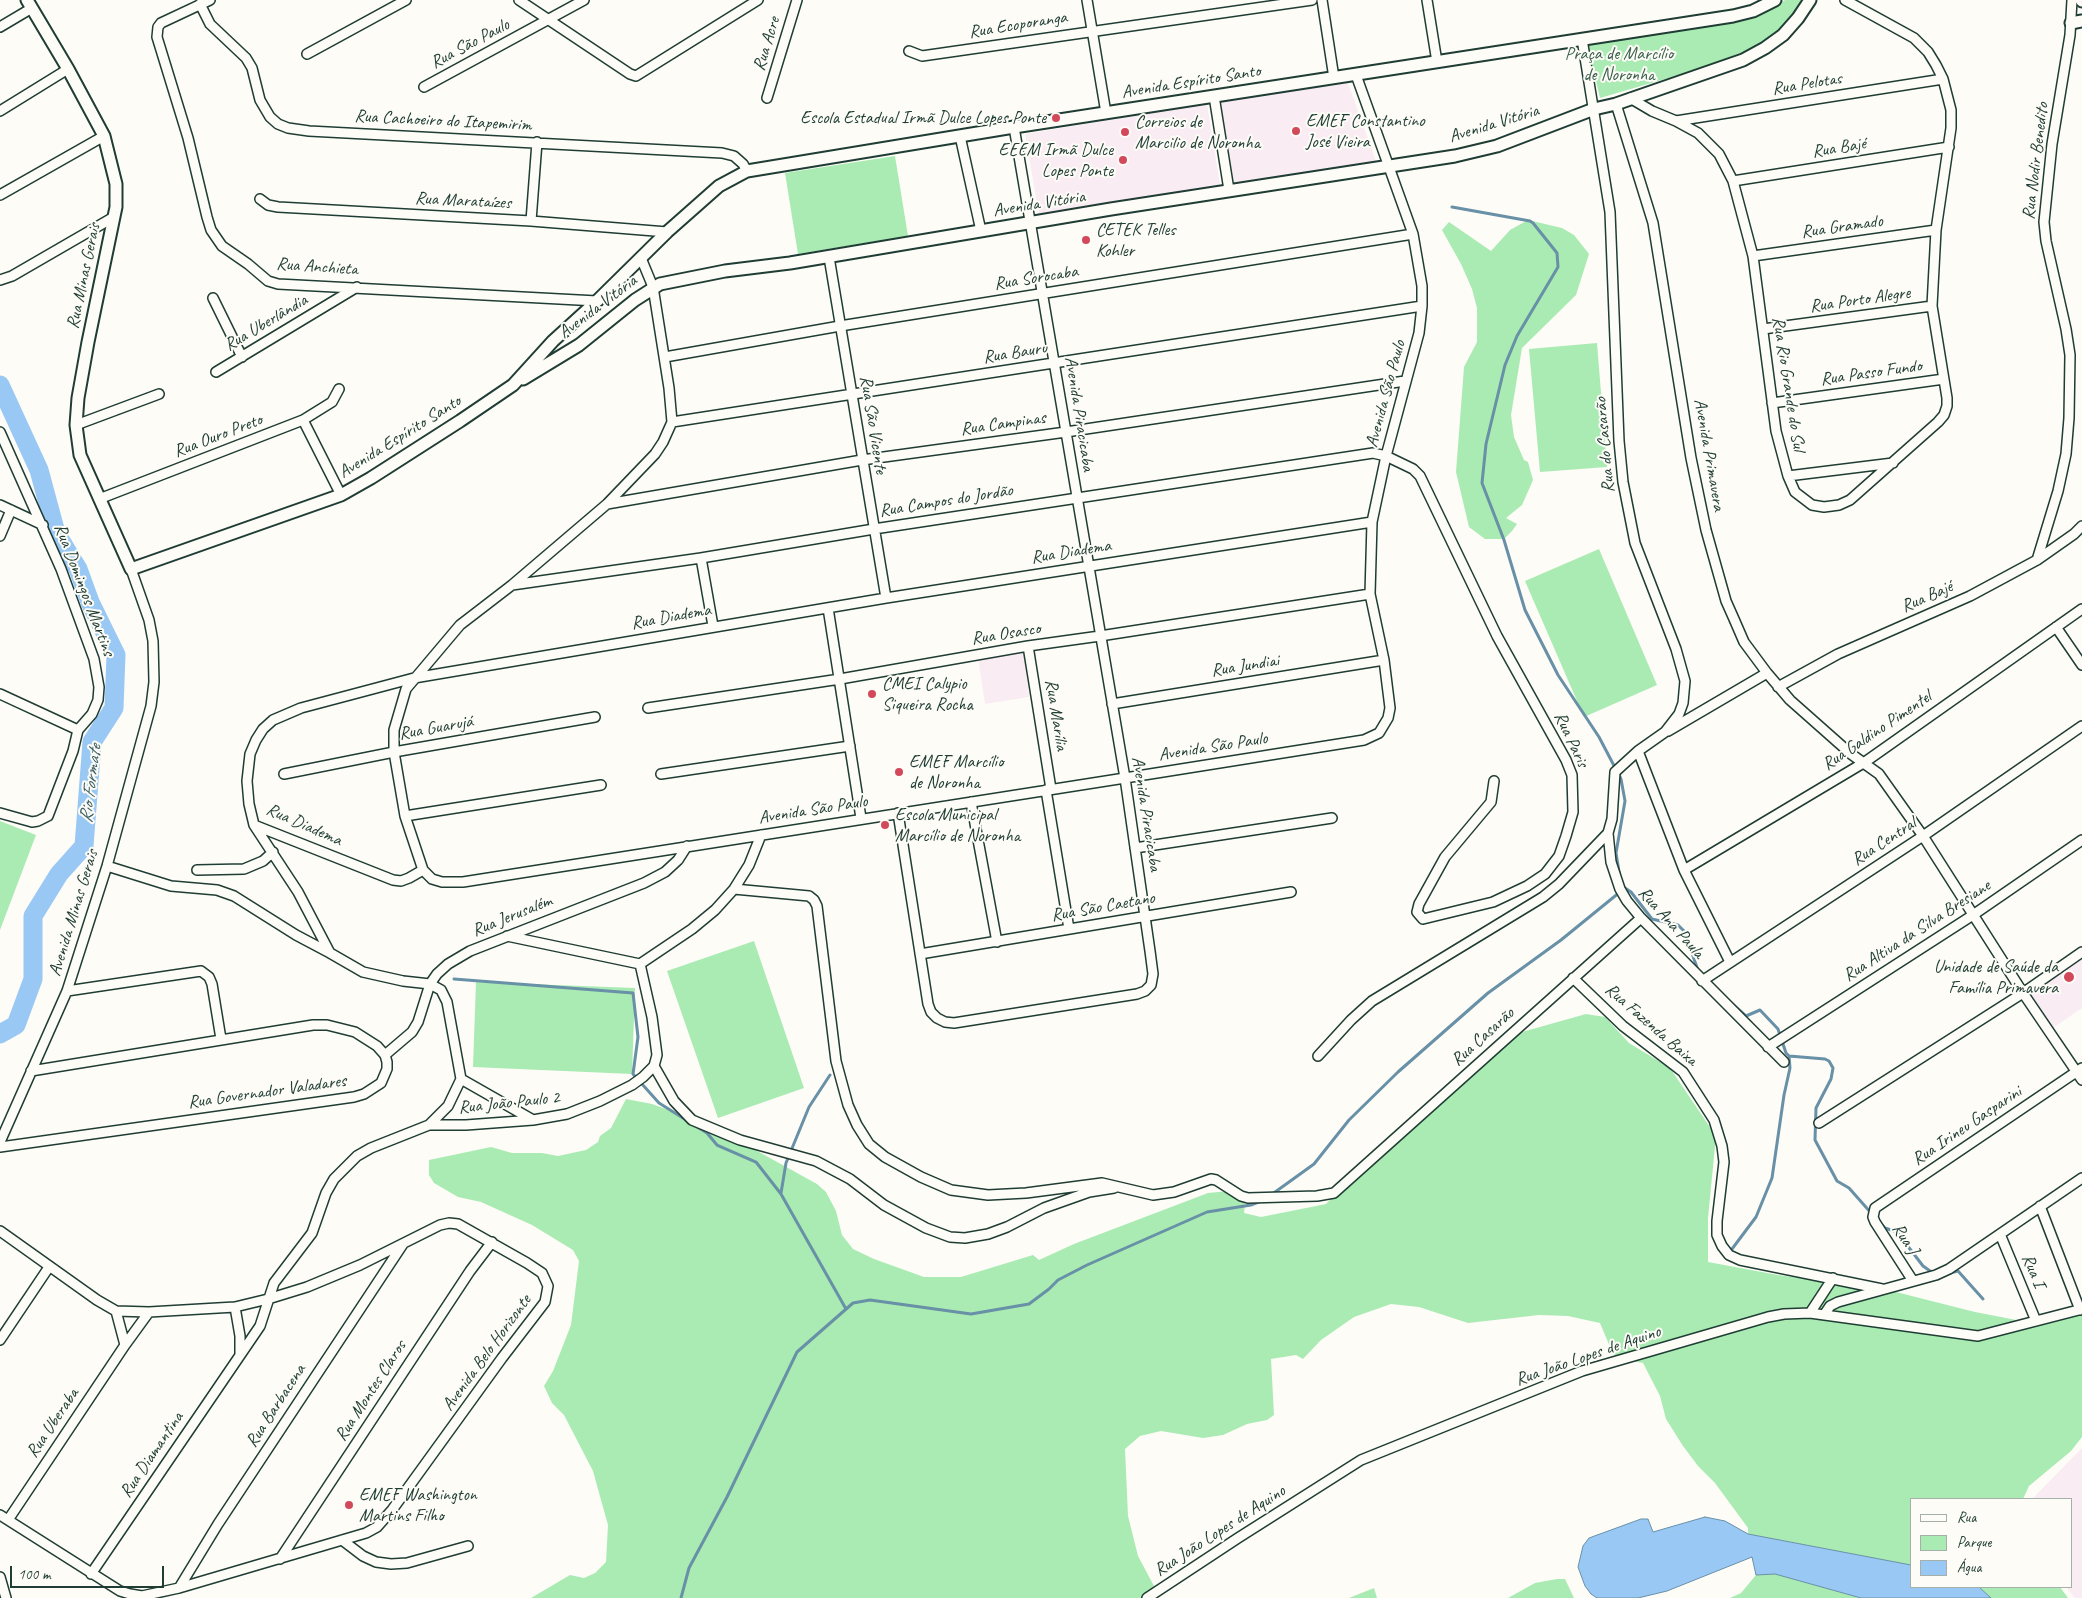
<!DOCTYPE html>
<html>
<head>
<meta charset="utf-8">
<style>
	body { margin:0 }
	#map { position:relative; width:2082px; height:1598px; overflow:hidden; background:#fdfcf7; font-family:Caveat,sans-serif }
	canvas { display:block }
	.legend { position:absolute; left:1910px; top:1498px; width:162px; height:90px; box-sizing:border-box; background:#fdfcf7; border:1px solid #a4b0a9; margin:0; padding:6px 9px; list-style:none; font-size:15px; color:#1f3d34 }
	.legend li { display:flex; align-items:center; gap:10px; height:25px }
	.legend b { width:25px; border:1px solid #a4b0a9 }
	.scale { position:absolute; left:10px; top:1566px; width:154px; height:22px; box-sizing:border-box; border:2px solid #1f3d34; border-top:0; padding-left:6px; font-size:15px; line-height:18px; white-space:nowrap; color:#1f3d34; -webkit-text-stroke:4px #fdfcf7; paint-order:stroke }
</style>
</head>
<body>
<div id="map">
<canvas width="2082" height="1598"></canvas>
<ul class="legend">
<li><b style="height:6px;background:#fdfcf7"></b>Rua</li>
<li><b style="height:14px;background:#aaebb3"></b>Parque</li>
<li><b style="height:14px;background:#99c8f4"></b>Água</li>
</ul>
<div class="scale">100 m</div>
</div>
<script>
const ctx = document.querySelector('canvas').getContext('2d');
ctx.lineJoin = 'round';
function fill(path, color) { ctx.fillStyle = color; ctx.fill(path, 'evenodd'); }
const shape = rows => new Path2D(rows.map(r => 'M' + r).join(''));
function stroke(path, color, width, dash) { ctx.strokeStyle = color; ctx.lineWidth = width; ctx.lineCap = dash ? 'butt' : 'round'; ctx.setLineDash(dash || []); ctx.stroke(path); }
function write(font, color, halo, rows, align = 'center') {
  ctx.font = font + ' Caveat,sans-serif'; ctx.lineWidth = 4; ctx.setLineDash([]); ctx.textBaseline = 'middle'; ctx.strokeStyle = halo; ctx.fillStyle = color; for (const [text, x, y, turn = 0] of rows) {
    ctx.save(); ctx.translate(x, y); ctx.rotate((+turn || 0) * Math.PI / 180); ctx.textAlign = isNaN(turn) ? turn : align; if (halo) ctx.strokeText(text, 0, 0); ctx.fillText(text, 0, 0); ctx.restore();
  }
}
fill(shape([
	[1348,83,1376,161,1234,184,1221,102],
	[1207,104,1220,185,1039,215,1025,134],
	[1017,651,1024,655,1029,697,985,704,978,658],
	[2082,959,2082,1008,2053,1028,2029,995],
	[2082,1448,2082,1598,2075,1598,2066,1587,2071,1587,2071,1499,2032,1499]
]), '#faecf3');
fill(shape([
	[1785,0,1806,0,1778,32,1762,44,1713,65,1600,98,1587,42,1722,25,1756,16,1771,10],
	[895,156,908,236,798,254,785,173],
	[1528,220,1562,228,1574,235,1589,254,1576,295,1522,348,1511,415,1514,437,1524,460,1528,462,1533,480,1522,505,1506,518,1517,524,1512,531,1504,539,1485,539,1469,527,1456,472,1464,367,1477,342,1477,308,1472,289,1461,264,1442,230,1449,222,1491,251,1510,230],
	[1597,343,1607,467,1540,472,1529,349],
	[1599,549,1657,685,1584,717,1525,581],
	[0,821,36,835,0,930],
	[754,941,804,1088,718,1118,667,971],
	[476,982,635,988,632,1074,473,1067],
	[1586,1014,1605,1017,1629,1043,1670,1068,1716,1136,1708,1218,1708,1262,1778,1275,1892,1291,1975,1312,2037,1324,2082,1313,2082,1437,2071,1451,2029,1486,2023,1499,1911,1499,1911,1565,1748,1534,1748,1528,1715,1483,1698,1466,1683,1446,1666,1419,1660,1396,1643,1363,1622,1359,1613,1354,1600,1323,1568,1316,1539,1315,1468,1323,1419,1307,1391,1304,1354,1317,1321,1340,1303,1359,1296,1355,1271,1359,1274,1415,1267,1420,1247,1424,1223,1435,1203,1438,1161,1431,1140,1436,1125,1449,1128,1516,1138,1556,1154,1586,1142,1598,531,1598,570,1575,584,1578,595,1573,606,1562,608,1525,593,1471,564,1415,552,1403,544,1386,553,1371,571,1325,579,1261,573,1250,532,1225,481,1202,458,1197,434,1183,429,1175,429,1160,491,1147,512,1153,542,1153,558,1156,586,1150,598,1142,600,1136,611,1128,626,1099,652,1104,674,1112,715,1135,750,1147,817,1184,826,1192,836,1211,842,1235,853,1249,874,1259,924,1277,961,1277,1033,1255,1039,1260,1074,1244,1208,1193,1229,1191,1242,1198,1245,1204,1244,1213,1261,1217,1326,1204,1344,1185,1491,1055,1522,1032],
	[1775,1574,1861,1598,1730,1598,1741,1593,1756,1575],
	[1557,1579,1565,1579,1574,1598,1508,1598,1535,1583],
	[1979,1587,2060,1587,2068,1598,1991,1598],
	[1374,1588,1377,1598,1349,1598]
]), '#aaebb3');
const water = shape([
	[1705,1517,1725,1521,1748,1534,1911,1565,1911,1587,1979,1587,1991,1598,1861,1598,1775,1574,1756,1575,1752,1557,1667,1591,1638,1598,1597,1598,1591,1594,1585,1586,1578,1567,1583,1546,1589,1538,1641,1519,1648,1519,1653,1532,1705,1517]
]);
fill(water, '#99c8f4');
stroke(water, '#6890a7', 1);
stroke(shape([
	[1452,207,1530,221,1533,223,1557,253,1558,267,1517,336,1505,365,1486,444,1482,483,1504,540,1525,610,1558,675,1599,737,1621,779,1625,801,1616,853,1620,878],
	[1622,886,1631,892,1652,919,1678,925,1684,931,1699,973],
	[454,979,633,993,638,1037,633,1074,659,1103,707,1133,717,1145,756,1162,781,1194,846,1309],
	[1731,1003,1746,1016,1760,1010,1778,1029,1786,1053,1789,1056,1790,1068,1784,1095,1772,1178,1756,1217,1732,1249],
	[1789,1056,1825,1059,1829,1061,1833,1068,1831,1079,1816,1108,1815,1140,1837,1181,1849,1188,1872,1214],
	[781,1193,786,1163,809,1107,830,1075],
	[1271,1195,1314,1164,1349,1120,1398,1072,1488,993,1561,940,1620,892],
	[1881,1224,1885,1228,1897,1232,1923,1266,1933,1273],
	[1950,1273,1958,1271,1983,1299],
	[681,1598,689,1568,727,1497,797,1352,853,1303,870,1300,971,1314,1029,1304,1049,1289,1058,1280,1087,1265,1207,1212,1251,1205,1261,1201]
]), '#6890a7', 3);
stroke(shape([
	[0,385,39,470,56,533,78,569,90,602,116,655,114,708,92,742,84,846,59,874,33,916,33,979,16,1025,0,1034]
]), '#99c8f4', 19);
const minor = shape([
	[210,0,161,23,158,27,157,37,188,138,207,217,211,230,222,246,248,264,268,281,278,284,597,301],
	[519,0,630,74,636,76,758,0],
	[1087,0,1106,113],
	[1322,0,1334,78],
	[1427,0,1437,62],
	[200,4,210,24,246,58,252,68,260,100,270,117,278,124,288,128,309,131,722,153,734,156,743,164,747,171],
	[0,27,32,8],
	[1582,39,1610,212,1619,441,1623,482,1635,543,1676,649,1685,681,1683,703,1679,714,1665,732,1638,751,1615,772,1612,819,1608,833,1611,862,1620,889,1627,901,1641,918,1784,1062],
	[909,51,922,56,1312,0],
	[307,54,406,0],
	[424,87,584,0],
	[1214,96,1229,190],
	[767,98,797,0],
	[1630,98,1652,111,1676,121,1698,133,1719,154,1733,181,1753,256,1776,431,1788,476,1795,492,1812,505,1824,507,1839,505,1850,500,1938,422,1944,415,1947,406,1947,398,1932,306,1936,230,1951,128,1951,110,1943,79,1936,65,1928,52,1914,38,1845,0],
	[1616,104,1653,223,1691,458,1706,530,1726,601,1734,619,1744,642,1767,673,1790,700,1851,754,1879,774,1923,836,2023,993,2082,1080],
	[0,111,68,69],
	[1676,121,1943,79],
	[960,136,981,231],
	[1733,181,1949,147],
	[0,195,104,136],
	[260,199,268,205,278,207,531,221,667,232],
	[531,221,537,142],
	[1753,256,1936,230],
	[829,257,886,598],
	[641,258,653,287,669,388,672,422,663,442,655,454,607,504,512,585,460,625,406,689,394,730,394,752,405,816,423,870,432,879,442,882,463,882,1125,778,1364,740,1379,733,1388,718,1390,708,1384,660,1370,594,1372,522,1386,456,1419,333,1422,306,1422,286,1413,234,1356,75],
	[0,280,12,276,114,217],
	[213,298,242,357],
	[1763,329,1932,306],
	[665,357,840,326,1413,234],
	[216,372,357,287],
	[1772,403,1944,379],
	[303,420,341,495],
	[672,422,1422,306],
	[76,425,159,394],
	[0,432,61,569,94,659,99,687,98,700,92,714,78,730,73,751,48,816,38,821,32,822,0,813],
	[1788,476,1893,463],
	[99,499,303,420,332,402,339,389],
	[607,504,862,460,1066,432,1405,381],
	[0,505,43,525],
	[0,536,11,510],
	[701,558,713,626],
	[2037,560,2058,491,2066,454,2069,418,2070,355,2066,329,2046,241,2044,222,2052,144,2070,35,2072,0],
	[512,585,701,558,874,529,1373,453,1386,456,1413,469,1420,476,1497,636,1566,760,1572,775,1573,812,1566,836,1559,856,1545,874,1527,886,1493,902,1423,919,1417,912,1419,904,1445,857,1491,802,1494,781],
	[828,608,861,818],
	[2056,627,2082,665],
	[1028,646,1051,789],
	[1778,687,1838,654,1970,596,2037,560,2074,534,2082,526],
	[0,694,78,730],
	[1112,704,1384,660],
	[648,708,840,679,1028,646,1100,636,1370,594],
	[1668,731,1767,673],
	[1638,751,1684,870,1730,962],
	[284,774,394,752,595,717],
	[661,774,850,746],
	[1046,790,1069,929],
	[971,802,997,942],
	[898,813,928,1004,931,1012,937,1018,945,1022,954,1023,1137,994,1145,991,1151,985,1153,974,1150,951,1125,778,1014,127],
	[405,816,601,785],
	[254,825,393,880,401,881,409,878,423,870],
	[1135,848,1332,818],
	[107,866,171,886,217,890,234,896,296,935,330,953],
	[197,870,244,869,263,861,273,852],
	[1684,870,1865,762,2082,609],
	[734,889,809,896,814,900,817,906,836,1061,848,1105,857,1125,869,1144,885,1157,921,1177,951,1190,988,1195,1026,1193,1102,1183,1153,1195,1174,1192,1211,1179,1216,1180,1241,1196,1248,1198,1317,1196,1334,1193,1641,918],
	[507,936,640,964],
	[920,954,1291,892],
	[640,964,692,929,715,910,734,889,749,865,761,835],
	[1573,978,1623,1026,1683,1072,1714,1120,1722,1146,1724,1162,1717,1221,1717,1235,1722,1246,1729,1255,1740,1260,1882,1289],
	[1702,981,1923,836,2082,726],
	[67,991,201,971,209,977,212,984,221,1039],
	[1768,1047,1973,915,2082,840],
	[385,1055,412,1032,418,1022,430,984,437,974,448,964,470,951,644,883,665,872,678,860,687,846],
	[1318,1056,1351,1020,1372,1001,1543,897,1559,884,1608,833],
	[654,1066,674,1101,692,1120,740,1140,816,1161,850,1179,884,1205,926,1228,950,1237,965,1238,988,1234,1007,1227,1044,1208,1089,1192,1114,1188],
	[461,1079,533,1120],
	[1819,1123,2023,993,2082,952],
	[429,1125,466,1125,533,1120,567,1114,600,1101,632,1085,643,1077,654,1066,657,1055,652,1017,640,964],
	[0,1142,67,991,107,866,151,706,154,682,153,641,149,620,131,569],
	[0,1147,354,1097,364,1094,381,1083,387,1069,387,1062,385,1055,377,1046,355,1032,327,1025,313,1025,31,1071],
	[2040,1206,2080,1310],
	[0,1231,97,1300,116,1311,149,1312,235,1307,268,1299,307,1287,360,1265,440,1225,449,1223,458,1224,527,1263,542,1273,548,1286,545,1302,502,1358,392,1510,377,1527,366,1533,179,1588,142,1596,130,1594,120,1591,0,1515],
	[2000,1234,2036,1321],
	[1913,1281,1875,1222,1873,1217,1875,1208,2082,1068],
	[235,1307,240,1336,240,1355],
	[116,1311,125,1345],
	[1810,1313,1833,1278],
	[1824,1315,1830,1306,1838,1302,1936,1275,1949,1269,2082,1178],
	[0,1340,49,1267],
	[8,1520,125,1345,149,1312],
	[342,1540,363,1556,376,1562,391,1564,407,1563,468,1546],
	[280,1559,470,1271,492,1242],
	[91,1574,260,1326,274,1283,312,1233,326,1193,334,1179,357,1156,371,1148,429,1125,448,1106,461,1079,447,1002,441,990,430,984,403,981,363,972,330,953,298,892,254,825,249,804,247,781,250,754,256,740,263,729,273,720,301,708,414,678,886,598,1372,522],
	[0,1577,6,1598],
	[179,1588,218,1524,403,1244],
	[1147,1598,1238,1538,1361,1460,1582,1371,1768,1317,1784,1314,1810,1313,1978,1336,2082,1309]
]);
const tertiary = shape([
	[27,0,68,69,104,136,116,184,116,207,88,342,78,398,76,425,80,455,131,569,341,495,371,478,460,421,513,385,553,341,597,301,667,232,719,186,747,171,1014,127,1733,16,1753,11,1775,0],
	[2081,0,2082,1],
	[2071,23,2082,21],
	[523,379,579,345,635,300,660,284,725,271,790,263,1111,209,1455,156,1497,146,1594,109,1616,104,1743,60,1765,48,1783,35,1798,18,1810,0]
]);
stroke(minor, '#1f3d34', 12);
stroke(tertiary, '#1f3d34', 15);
stroke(minor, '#fdfcf7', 9);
stroke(tertiary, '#fdfcf7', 11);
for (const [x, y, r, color] of [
	[1056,118,5,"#d1495b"],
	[1296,131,5,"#d1495b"],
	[1125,132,5,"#d1495b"],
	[1123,160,5,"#d1495b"],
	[1086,240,5,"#d1495b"],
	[872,694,5,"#d1495b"],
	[899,772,5,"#d1495b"],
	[885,825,5,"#d1495b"],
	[2069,977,6,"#d1495b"],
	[349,1505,5,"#d1495b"]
]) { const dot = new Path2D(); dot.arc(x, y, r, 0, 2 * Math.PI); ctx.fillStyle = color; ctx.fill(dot); stroke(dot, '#fdfcf7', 2); }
write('18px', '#1f3d34', '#fdfcf7', [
	["Rua Ecoporanga",1018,25,-9],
	["Rua São Paulo",470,44,-28],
	["Rua Acre",767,44,-73],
	["Avenida Espírito Santo",1191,82,-9],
	["Rua Pelotas",1807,84,-9],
	["Rua Cachoeiro do Itapemirim",443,121,3],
	["Avenida Vitória",1494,124,-17],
	["Rua Bajé",1839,148,-9],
	["Rua Nodir Benedito",2036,161,-83],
	["Rua Marataízes",463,201,3],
	["Avenida Vitória",1039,204,-9],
	["Rua Gramado",1842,227,-8],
	["Rua Anchieta",317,267,4],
	["Rua Minas Gerais",84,276,-78],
	["Rua Sorocaba",1036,278,-9],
	["Rua Porto Alegre",1860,300,-8],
	["Avenida Vitória",598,307,-37],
	["Rua Uberlândia",266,323,-31],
	["Rua Bauru",1015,353,-9],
	["Rua Passo Fundo",1871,373,-8],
	["Rua Rio Grande do Sul",1788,384,81],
	["Avenida São Paulo",1386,394,-75],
	["Avenida Piracicaba",1079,414,81],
	["Rua Campinas",1003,424,-8],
	["Rua São Vicente",873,425,81],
	["Rua Ouro Preto",218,436,-21],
	["Avenida Espírito Santo",400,437,-32],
	["Rua do Casarão",1605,445,-95],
	["Avenida Primavera",1709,455,80],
	["Rua Campos do Jordão",946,501,-9],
	["Rua Diadema",1071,552,-9],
	["Rua Domingos Martins",84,590,69],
	["Rua Bajé",1927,597,-24],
	["Rua Diadema",671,617,-10],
	["Rua Osasco",1006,634,-9],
	["Rua Jundiai",1245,666,-9],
	["Rua Marília",1056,715,81],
	["Rua Guarujá",436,728,-10],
	["Rua Galdino Pimentel",1877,731,-34],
	["Rua Paris",1571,740,65],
	["Avenida São Paulo",1213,747,-9],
	["Avenida São Paulo",813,810,-9],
	["Avenida Piracicaba",1146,814,81],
	["Rua Diadema",304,825,24],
	["Rua Central",1884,842,-33],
	["Rua São Caetano",1103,907,-10],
	["Avenida Minas Gerais",74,913,-73],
	["Rua Jerusalém",512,916,-22],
	["Rua Ana Paula",1671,923,48],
	["Rua Altiva da Silva Bresiane",1917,931,-33],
	["Rua Fazenda Baixa",1651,1025,41],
	["Rua Casarão",1483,1037,-42],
	["Rua Governador Valadares",267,1092,-8],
	["Rua João Paulo 2",509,1103,-6],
	["Rua Irineu Gasparini",1967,1126,-34],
	["Rua J",1905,1239,57],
	["Rua I",2033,1271,67],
	["Avenida Belo Horizonte",487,1353,-54],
	["Rua João Lopes de Aquino",1588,1356,-19],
	["Rua Montes Claros",371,1391,-57],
	["Rua Barbacena",276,1406,-57],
	["Rua Uberaba",53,1423,-56],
	["Rua Diamantina",152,1455,-56],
	["Rua João Lopes de Aquino",1220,1531,-33]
]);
write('18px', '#3b604d', '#fdfcf7', [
	["Praça de Marcílio",1619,54],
	["de Noronha",1619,75]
]);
write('18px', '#1f3d34', '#fdfcf7', [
	["Escola Estadual Irmã Dulce Lopes Ponte",1046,118,"right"],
	["EMEF Constantino",1306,121],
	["José Vieira",1306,142],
	["Correios de",1135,122],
	["Marcilio de Noronha",1135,143],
	["EEEM Irmã Dulce",1113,150,"right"],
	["Lopes Ponte",1113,171,"right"],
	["CETEK Telles",1096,230],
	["Kohler",1096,251],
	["CMEI Calypio",882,684],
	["Siqueira Rocha",882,705],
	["EMEF Marcílio",909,762],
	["de Noronha",909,783],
	["Escola Municipal",895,815],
	["Marcílio de Noronha",895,836],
	["Unidade de Saúde da",2058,967,"right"],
	["Família Primavera",2058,988,"right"],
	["EMEF Washington",359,1495],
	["Martins Filho",359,1516]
], 'left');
write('italic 19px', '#3e6064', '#fdfcf7', [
	["Rio Formate",91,784,-83]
]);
</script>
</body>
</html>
